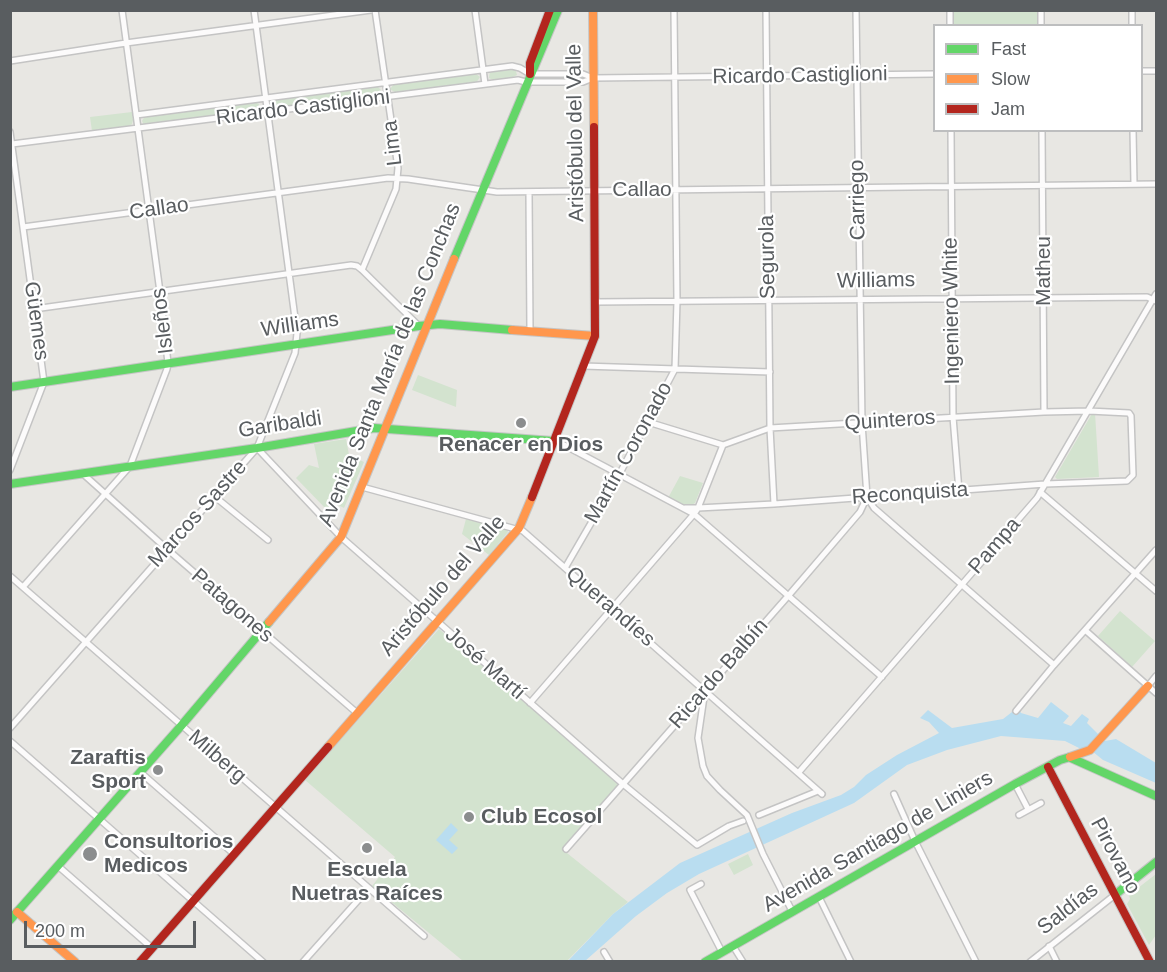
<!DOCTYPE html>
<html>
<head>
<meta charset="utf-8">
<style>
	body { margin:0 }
	#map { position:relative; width:1167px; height:972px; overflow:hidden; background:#e8e7e3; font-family:Arial,sans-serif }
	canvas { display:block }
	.frame { position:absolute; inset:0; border:12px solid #595d60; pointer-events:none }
	.legend { position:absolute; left:933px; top:24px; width:210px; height:108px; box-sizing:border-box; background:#fff; border:2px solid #bdbebf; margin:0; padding:8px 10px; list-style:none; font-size:18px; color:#595d60 }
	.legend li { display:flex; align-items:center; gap:12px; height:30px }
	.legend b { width:30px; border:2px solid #bdbebf }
	.scale { position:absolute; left:24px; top:921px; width:172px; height:27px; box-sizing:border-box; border:3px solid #595d60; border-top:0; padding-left:8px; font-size:18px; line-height:21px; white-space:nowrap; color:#595d60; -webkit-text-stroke:4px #fff; paint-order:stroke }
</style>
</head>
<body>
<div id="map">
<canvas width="1167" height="972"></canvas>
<div class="frame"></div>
<ul class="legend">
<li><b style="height:8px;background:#63d668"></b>Fast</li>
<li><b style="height:8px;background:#ff974d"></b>Slow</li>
<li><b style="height:8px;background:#b3261e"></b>Jam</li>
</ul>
<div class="scale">200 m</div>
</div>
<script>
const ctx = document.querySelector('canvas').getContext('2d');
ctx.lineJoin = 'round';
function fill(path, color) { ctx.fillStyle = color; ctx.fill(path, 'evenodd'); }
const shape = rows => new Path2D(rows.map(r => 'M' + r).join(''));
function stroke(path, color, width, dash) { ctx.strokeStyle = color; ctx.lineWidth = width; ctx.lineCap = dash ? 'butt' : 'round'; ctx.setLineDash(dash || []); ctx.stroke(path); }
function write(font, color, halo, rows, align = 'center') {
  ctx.font = font + ' Arial,sans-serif'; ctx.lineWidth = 4.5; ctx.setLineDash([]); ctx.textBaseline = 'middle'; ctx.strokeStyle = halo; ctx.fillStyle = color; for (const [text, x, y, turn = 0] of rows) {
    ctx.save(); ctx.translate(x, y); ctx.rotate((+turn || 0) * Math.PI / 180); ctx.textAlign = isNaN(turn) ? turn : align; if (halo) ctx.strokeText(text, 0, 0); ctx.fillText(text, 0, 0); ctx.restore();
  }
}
fill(shape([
	[953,11,1039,11,1039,25,954,25],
	[515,68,517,75,513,77,493,80,489,78,490,71],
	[475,73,480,77,476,83,396,93,390,89,394,84],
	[377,86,381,90,378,95,272,109,268,106,269,101,273,99],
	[255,102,259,104,258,111,144,125,142,121,145,116],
	[132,112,133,120,132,124,129,126,92,131,90,117],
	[418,375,457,390,456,407,412,390],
	[1093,412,1095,413,1099,477,1057,479,1055,477],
	[346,439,349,455,364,462,344,508,334,503,327,510,296,478,309,465,319,468,314,444],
	[680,476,703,483,695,503,690,506,685,507,668,498],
	[466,519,507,529,508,532,489,555,462,534],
	[1120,611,1155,641,1132,667,1098,636],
	[439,629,617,781,617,786,562,849,628,902,613,914,567,961,463,961,372,886,395,857,305,780],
	[748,854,753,865,734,875,728,864],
	[1156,874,1156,935,1149,945,1127,904,1130,899,1129,895]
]), '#d3e3cf');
fill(shape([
	[1051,702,1069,716,1063,723,1071,726,1082,714,1089,719,1087,723,1105,741,1116,739,1156,763,1156,783,1103,760,1087,747,1081,749,1065,741,1001,736,947,750,907,765,854,803,699,874,667,893,636,916,585,961,567,962,613,914,680,863,792,813,841,795,854,787,866,775,897,755,939,733,929,722,920,718,928,710,952,728,1003,719,1012,712,1020,711,1021,713,1038,718],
	[451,823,458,830,449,840,458,848,452,854,436,840]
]), '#b9ddf0');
const street = shape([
	[475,10,485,84],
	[766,10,770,428,774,504],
	[950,10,950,26],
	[1041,10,1041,26],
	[1132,10,1132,26],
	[10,61,126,43,371,10],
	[1142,71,1156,71],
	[136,115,512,66,520,68,530,74,583,74,593,78],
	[951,130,953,417,959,491],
	[1042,130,1044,412],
	[1133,130,1134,184],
	[10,132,44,382,10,470],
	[12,144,518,80,526,82,583,82,593,78,934,74],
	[529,192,530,331],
	[23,227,388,178,408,179,497,192,1156,184],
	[362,270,396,189,398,168,375,10],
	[595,302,1147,297,1156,301],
	[34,309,351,265,357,266,362,270,419,326],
	[583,366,770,372],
	[648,422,723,445],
	[553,441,564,445,694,514,882,677],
	[257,448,341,537,623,784,697,845,729,826,743,821],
	[82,473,167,549,357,713],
	[362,487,523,531,822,794],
	[1040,492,1156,591],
	[214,496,268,540],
	[867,497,874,508,1054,665],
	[565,568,620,473,675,369,677,301,674,10],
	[10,576,424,936],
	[23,587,130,466,167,369,168,363,160,292,122,10],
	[1085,630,1156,693],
	[1148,686,1156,676],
	[705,690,698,738,703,766,707,776,720,790,747,815,763,854,792,911],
	[530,703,694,514,698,508,723,445,770,428,1044,412,1089,411,1129,413,1131,416,1133,475,1127,481,1045,484,774,504,698,508,685,508],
	[1016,711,1054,665,1156,550],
	[10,728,257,448,295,353,297,333,254,10],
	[10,741,263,962],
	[140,772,234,854],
	[799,772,1037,498,1156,294],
	[1015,784,1028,809],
	[894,794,915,841,976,962],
	[759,815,818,791],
	[1019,815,1041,803],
	[566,849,789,595,860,512,867,497,862,423,856,10],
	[58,866,152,948],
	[701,884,690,890,722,952],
	[819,897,851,962],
	[733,946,743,962],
	[1049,946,1057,962],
	[604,952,610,962],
	[303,962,369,888],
	[1030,962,1116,894]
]);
const fast = shape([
	[454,259,558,10],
	[10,387,419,326,440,324,512,330],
	[10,484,257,448,374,428,553,441],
	[1071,758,1156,796],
	[1116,894,1156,862],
	[10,920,181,726,269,622],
	[705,962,1015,784,1060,760,1070,757]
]);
const slow = shape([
	[593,10,594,127],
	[512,330,595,336],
	[269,622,341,537,454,259],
	[328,747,519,528,532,497],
	[1070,757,1090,750,1148,686],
	[17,912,75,962]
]);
const jam = shape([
	[530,74,530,63,550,10],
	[532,497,595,336,594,127],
	[1048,767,1150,962],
	[140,962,328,747]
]);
stroke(street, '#c4c4c4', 8);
stroke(fast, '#c5c5c5', 10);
stroke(slow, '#c5c5c5', 10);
stroke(jam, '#c5c5c5', 10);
stroke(street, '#fcfbfb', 5);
stroke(fast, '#63d668', 8);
stroke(slow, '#ff974d', 8);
stroke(jam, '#b3261e', 8);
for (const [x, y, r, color] of [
	[521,423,6,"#8b8d8e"],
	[158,770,6,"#8b8d8e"],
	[469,817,6,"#8b8d8e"],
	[367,848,6,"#8b8d8e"],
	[90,854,8,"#8b8d8e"]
]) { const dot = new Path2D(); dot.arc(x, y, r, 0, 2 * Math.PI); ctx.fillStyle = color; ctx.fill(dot); stroke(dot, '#fff', 2); }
write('21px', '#595d60', '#fff', [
	["Ricardo Castiglioni",800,76,-1],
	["Ricardo Castiglioni",303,108,-7],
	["Aristóbulo del Valle",576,133,-91],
	["Lima",393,143,-97],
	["Callao",642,190],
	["Carriego",858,200,-91],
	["Callao",159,209,-8],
	["Segurola",768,257,-91],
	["Matheu",1044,271,-90],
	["Williams",876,281,-1],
	["Ingeniero White",952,311,-91],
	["Güemes",36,321,82],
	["Isleños",163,321,-97],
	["Williams",300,325,-8],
	["Avenida Santa María de las Conchas",390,365,-68],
	["Quinteros",890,421,-4],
	["Garibaldi",280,425,-9],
	["Martín Coronado",629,453,-61],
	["Reconquista",910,494,-4],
	["Marcos Sastre",198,514,-48],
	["Pampa",995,546,-49],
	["Aristóbulo del Valle",443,586,-49],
	["Patagones",232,606,41],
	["Querandíes",610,607,41],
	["José Martí",485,664,41],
	["Ricardo Balbín",719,674,-49],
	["Milberg",217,757,41],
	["Avenida Santiago de Liniers",878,842,-30],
	["Pirovano",1115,856,62],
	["Saldías",1068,909,-38]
]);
write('bold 21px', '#595d60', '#fff', [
	["Renacer en Dios",521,445],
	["Zaraftis",146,758,"right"],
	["Sport",146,782,"right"],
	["Club Ecosol",481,817,"left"],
	["Consultorios",104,842,"left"],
	["Medicos",104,866,"left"],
	["Escuela",367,870],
	["Nuetras Raíces",367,894]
]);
</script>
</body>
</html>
